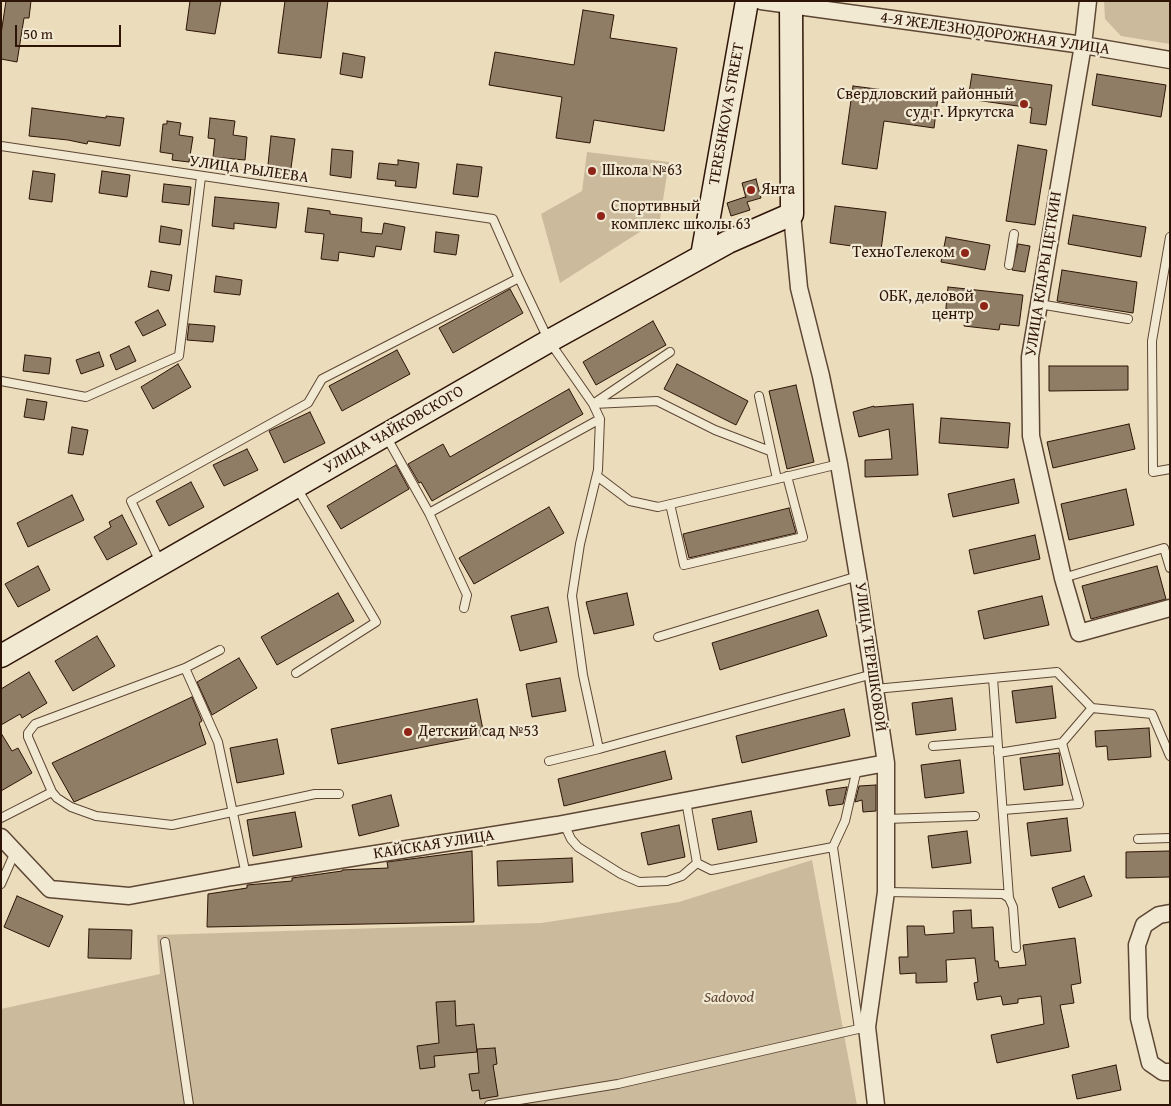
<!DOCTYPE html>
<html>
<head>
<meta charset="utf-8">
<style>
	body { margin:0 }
	#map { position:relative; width:1171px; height:1106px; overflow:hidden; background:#ebddbb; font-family:"Gentium Book Plus",serif }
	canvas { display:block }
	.frame { position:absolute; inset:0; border:2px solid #2e1407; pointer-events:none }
	.scale { position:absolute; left:15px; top:25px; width:106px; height:22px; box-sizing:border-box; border:2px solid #2e1407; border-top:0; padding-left:6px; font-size:15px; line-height:18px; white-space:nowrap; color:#2e1407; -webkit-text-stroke:4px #f2e9d3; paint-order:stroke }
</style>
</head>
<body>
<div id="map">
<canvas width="1171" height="1106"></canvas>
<div class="frame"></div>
<div class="scale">50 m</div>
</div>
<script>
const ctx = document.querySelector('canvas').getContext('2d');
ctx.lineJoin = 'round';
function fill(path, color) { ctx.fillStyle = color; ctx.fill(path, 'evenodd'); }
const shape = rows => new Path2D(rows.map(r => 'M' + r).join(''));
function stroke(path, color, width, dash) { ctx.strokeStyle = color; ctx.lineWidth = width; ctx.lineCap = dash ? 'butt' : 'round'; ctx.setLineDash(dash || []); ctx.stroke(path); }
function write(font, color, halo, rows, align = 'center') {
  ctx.font = font + ' "Gentium Book Plus",serif'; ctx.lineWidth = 4.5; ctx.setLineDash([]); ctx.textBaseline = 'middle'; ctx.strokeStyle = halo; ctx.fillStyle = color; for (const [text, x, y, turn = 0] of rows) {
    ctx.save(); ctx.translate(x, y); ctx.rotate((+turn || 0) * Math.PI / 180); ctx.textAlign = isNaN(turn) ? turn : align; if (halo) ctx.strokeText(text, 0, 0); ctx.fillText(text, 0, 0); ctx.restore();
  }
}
fill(shape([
	[1104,1,1170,1,1170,44,1121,36,1105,19],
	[587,152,669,162,660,219,560,283,541,214,582,191],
	[812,860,857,1105,1,1105,1,1009,160,974,157,935,541,923,679,902]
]), '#cbbb9c');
const building = shape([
	[6,1,31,1,29,18,24,18,17,62,1,59,1,34,6,1],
	[190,1,221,1,215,34,186,30,190,1],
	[285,1,328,1,321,58,278,53,285,1],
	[583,10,614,15,610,38,677,48,664,131,594,120,590,143,556,138,562,97,489,85,495,52,574,65,583,10],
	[343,53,365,57,362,78,340,74,343,53],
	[972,74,1052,85,1046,125,1030,123,1032,108,968,99,972,74],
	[1097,74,1166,85,1161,117,1092,105,1097,74],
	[853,86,938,97,934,128,884,121,877,169,842,164,853,86],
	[32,108,106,118,106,116,124,118,120,146,88,141,87,144,68,140,29,136,32,108],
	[210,118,235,121,233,135,247,137,245,160,213,157,215,139,208,138,210,118],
	[167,121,181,123,179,135,193,137,189,162,172,160,173,154,160,152,163,124,167,124,167,121],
	[271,136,295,139,291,168,268,165,271,136],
	[1018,145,1047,150,1035,225,1006,221,1018,145],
	[332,149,353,151,351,178,330,175,332,149],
	[398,160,419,163,416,188,395,186,396,181,377,179,379,163,398,165,398,160],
	[457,164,482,167,478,197,453,194,457,164],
	[33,171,55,174,52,202,29,199,33,171],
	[102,171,130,175,127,197,99,193,102,171],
	[756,179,761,198,747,202,750,210,731,216,727,203,745,197,746,198,742,183,756,179],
	[164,184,191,187,189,205,162,202,164,184],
	[215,197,279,203,276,228,234,223,234,229,212,226,215,197],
	[835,206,886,212,881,250,830,243,835,206],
	[308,208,330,211,330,214,362,218,361,232,382,234,384,223,405,227,401,250,376,246,374,257,339,252,338,261,321,259,324,234,305,232,308,208],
	[1073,215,1146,227,1141,257,1068,244,1073,215],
	[161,226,182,230,180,245,159,242,161,226],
	[436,232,459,235,456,255,434,252,436,232],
	[946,237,990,245,985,270,941,262,946,237],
	[1018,244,1030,246,1025,272,1012,270,1018,244],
	[1062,270,1137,282,1133,313,1057,301,1062,270],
	[151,271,172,275,169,291,148,287,151,271],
	[216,276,242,280,240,295,214,292,216,276],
	[948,287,1023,295,1019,326,1000,324,999,330,964,326,965,320,945,318,948,287],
	[510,289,523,313,453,353,439,328,510,289],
	[158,310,166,325,143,336,135,322,158,310],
	[653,321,666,345,596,385,583,362,653,321],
	[189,324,215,326,213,342,187,340,189,324],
	[129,346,136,361,116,370,110,355,129,346],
	[397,350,410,374,342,411,329,386,397,350],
	[99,352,104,366,81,374,76,360,99,352],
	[25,355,51,358,49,374,23,371,25,355],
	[178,364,191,387,153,409,141,387,178,364],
	[677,364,748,401,736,425,664,389,677,364],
	[1049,366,1128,366,1128,390,1049,391,1049,366],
	[796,385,814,462,787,469,769,391,796,385],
	[569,389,583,414,432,501,421,482,419,483,408,464,443,444,450,457,569,389],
	[27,399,47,402,44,420,24,417,27,399],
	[913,404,918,475,865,477,865,460,892,459,889,429,859,437,853,412,874,406,874,407,913,404],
	[310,412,325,443,284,463,269,431,310,412],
	[941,418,1010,423,1008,448,939,443,941,418],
	[1129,424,1135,449,1053,468,1047,442,1129,424],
	[72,427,88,430,83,455,68,453,72,427],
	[247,449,258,470,224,486,213,465,247,449],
	[396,465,409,489,341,529,327,506,396,465],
	[1014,479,1019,503,953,517,948,494,1014,479],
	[191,482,204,507,169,526,156,501,191,482],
	[1126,489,1134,525,1069,540,1061,504,1126,489],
	[72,495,84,520,28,547,17,523,72,495],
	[549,507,564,533,474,584,459,558,549,507],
	[789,508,796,533,689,558,683,534,789,508],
	[122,515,137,544,107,560,94,537,111,527,109,522,122,515],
	[1035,535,1040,559,974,574,969,550,1035,535],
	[38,566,50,590,18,607,5,584,38,566],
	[1157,566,1166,599,1091,619,1082,586,1157,566],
	[338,593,354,621,277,665,261,637,338,593],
	[627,593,634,625,594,634,586,602,627,593],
	[1042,596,1049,625,984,639,978,611,1042,596],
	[548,607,557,642,520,651,511,616,548,607],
	[818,610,827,636,720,670,712,643,818,610],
	[97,636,115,666,73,691,55,661,97,636],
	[239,658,257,688,212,715,197,682,239,658],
	[29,672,47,703,22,718,20,714,1,725,1,689,29,672],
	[560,678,566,711,532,717,526,684,560,678],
	[1052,686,1056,718,1016,723,1012,691,1052,686],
	[192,697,202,721,199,723,206,744,74,802,52,763,192,697],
	[952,698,956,730,916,735,912,703,952,698],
	[477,699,484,735,338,764,331,729,477,699],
	[844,709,850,736,742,763,736,736,844,709],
	[1149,728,1151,757,1108,760,1107,746,1096,747,1095,731,1149,728],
	[1,733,12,751,18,748,32,773,1,791,1,733],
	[277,739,284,774,237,783,230,748,277,739],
	[665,751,672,779,564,806,558,779,665,751],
	[1059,753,1063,785,1024,790,1020,758,1059,753],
	[960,760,964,793,925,798,921,765,960,760],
	[876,785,876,811,863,812,862,800,855,802,859,786,876,785],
	[847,787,843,804,829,806,826,790,847,787],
	[391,795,399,826,359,836,352,805,391,795],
	[751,811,757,842,718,850,712,819,751,811],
	[295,812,302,847,253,856,247,820,295,812],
	[1067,818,1071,851,1031,856,1027,823,1067,818],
	[679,825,685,857,648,865,641,833,679,825],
	[967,831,971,863,932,868,928,836,967,831],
	[472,851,474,922,207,927,208,894,247,888,247,885,292,881,292,878,342,871,342,870,388,868,387,862,472,851],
	[1170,851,1170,877,1126,878,1126,852,1170,851],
	[572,858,573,882,498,886,497,861,572,858],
	[1084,876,1092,896,1059,908,1052,888,1084,876],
	[17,896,63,916,49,947,4,927,17,896],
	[971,910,972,928,993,927,995,961,998,961,999,968,1026,965,1023,945,1075,938,1081,983,1071,985,1074,1003,1060,1005,1069,1047,997,1063,991,1035,1044,1024,1041,996,1018,999,1018,1003,1003,1005,1001,996,977,1000,974,983,978,982,975,958,946,960,947,982,916,983,916,973,900,974,899,957,908,957,907,926,924,926,925,935,954,933,953,911,971,910],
	[89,929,132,930,131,959,88,958,89,929],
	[455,1001,456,1026,474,1024,477,1052,434,1056,435,1067,420,1069,417,1046,439,1043,436,1002,455,1001],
	[495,1048,497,1064,493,1065,498,1096,480,1099,479,1090,472,1091,469,1074,479,1073,477,1049,495,1048],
	[1116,1065,1121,1090,1077,1099,1072,1075,1116,1065]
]);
fill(building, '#907d65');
stroke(building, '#2e1407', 1);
const lane = shape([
	[1,146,493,219,519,278,549,341,593,404,670,352],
	[1170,237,1152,341,1153,472,1170,469],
	[1009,265,1014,234],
	[1039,304,1128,319],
	[1,381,86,397,179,356,201,177],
	[759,396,777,479,839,464],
	[600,419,598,470,580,544,572,596,583,675,599,749,873,674],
	[386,436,429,513,600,419,593,404,657,401,715,430,770,451],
	[597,476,630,501,658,507,777,479],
	[670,504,684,565,803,537,787,476],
	[429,513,467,595,464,608],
	[160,562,131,501,308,403,322,379,519,278],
	[1063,578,1164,548,1170,568],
	[658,637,858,576],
	[185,668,218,742,246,875],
	[296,673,376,622,297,488],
	[993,678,1009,898],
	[875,689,1057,672,1092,708,1152,714,1170,756],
	[933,746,997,741],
	[998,753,1062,743],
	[549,761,599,749],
	[52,792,57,798,71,807,96,816,172,825,315,794,339,794],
	[686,801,697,863,711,870,833,847,845,821,857,769],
	[1003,810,1079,804,1062,743,1092,708],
	[1,818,52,792,28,737,28,733,35,724,185,668,220,650],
	[886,819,975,816],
	[564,824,571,839,578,847,621,874,639,882,667,881,682,876,697,863],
	[1138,839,1170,838],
	[833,847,859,1029],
	[1,884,15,852],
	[886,892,1003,894,1009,898,1013,907,1016,948],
	[165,942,189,1105],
	[489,1105,618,1084,867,1027]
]);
const street = shape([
	[761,1,1083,45,1170,60],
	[1088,1,1083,45,1030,357,1031,436,1063,578,1079,633,1170,608],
	[792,214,799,288,821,376,839,464,858,576,886,763,886,892,867,1027,876,1105],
	[1,837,50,889,129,896,232,877,557,825,886,763],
	[1170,913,1159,915,1144,925,1137,945,1139,1018,1150,1063,1163,1072,1170,1072]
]);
const secondary = shape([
	[702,256,747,1],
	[1,656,549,341,728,242,792,214,791,1]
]);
stroke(lane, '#5d4634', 10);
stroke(street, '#5d4634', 19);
stroke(secondary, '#2e1407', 25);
stroke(lane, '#f2e9d3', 8);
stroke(street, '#f2e9d3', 16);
stroke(secondary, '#f2e9d3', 22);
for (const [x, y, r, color] of [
	[1024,104,5,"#8f2418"],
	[592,171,5,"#8f2418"],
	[751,190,5,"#8f2418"],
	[601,216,5,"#8f2418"],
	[965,253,5,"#8f2418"],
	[984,306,5,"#8f2418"],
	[408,732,5,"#8f2418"]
]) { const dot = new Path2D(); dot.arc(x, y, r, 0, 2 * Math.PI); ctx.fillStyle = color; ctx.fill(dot); stroke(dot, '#f2e9d3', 2); }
write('16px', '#2e1407', '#f2e9d3', [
	["4-Я ЖЕЛЕЗНОДОРОЖНАЯ УЛИЦА",995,34,8],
	["TERESHKOVA STREET",727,114,-80],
	["УЛИЦА РЫЛЕЕВА",249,170,8],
	["УЛИЦА КЛАРЫ ЦЕТКИН",1044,274,-81],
	["УЛИЦА ЧАЙКОВСКОГО",394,430,-30],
	["УЛИЦА ТЕРЕШКОВОЙ",870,657,82],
	["КАЙСКАЯ УЛИЦА",434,845,-9]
]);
write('16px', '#2e1407', '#f2e9d3', [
	["Свердловский районный",1014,95,"right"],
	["суд г. Иркутска",1014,113,"right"],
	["Школа №63",602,171],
	["Янта",761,190],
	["Спортивный",611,207],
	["комплекс школы 63",611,225],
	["ТехноТелеком",955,253,"right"],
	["ОБК, деловой",974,297,"right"],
	["центр",974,315,"right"],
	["Детский сад №53",418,732]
], 'left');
write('italic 16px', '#5d4634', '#f2e9d3', [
	["Sadovod",729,998]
]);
</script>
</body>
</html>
